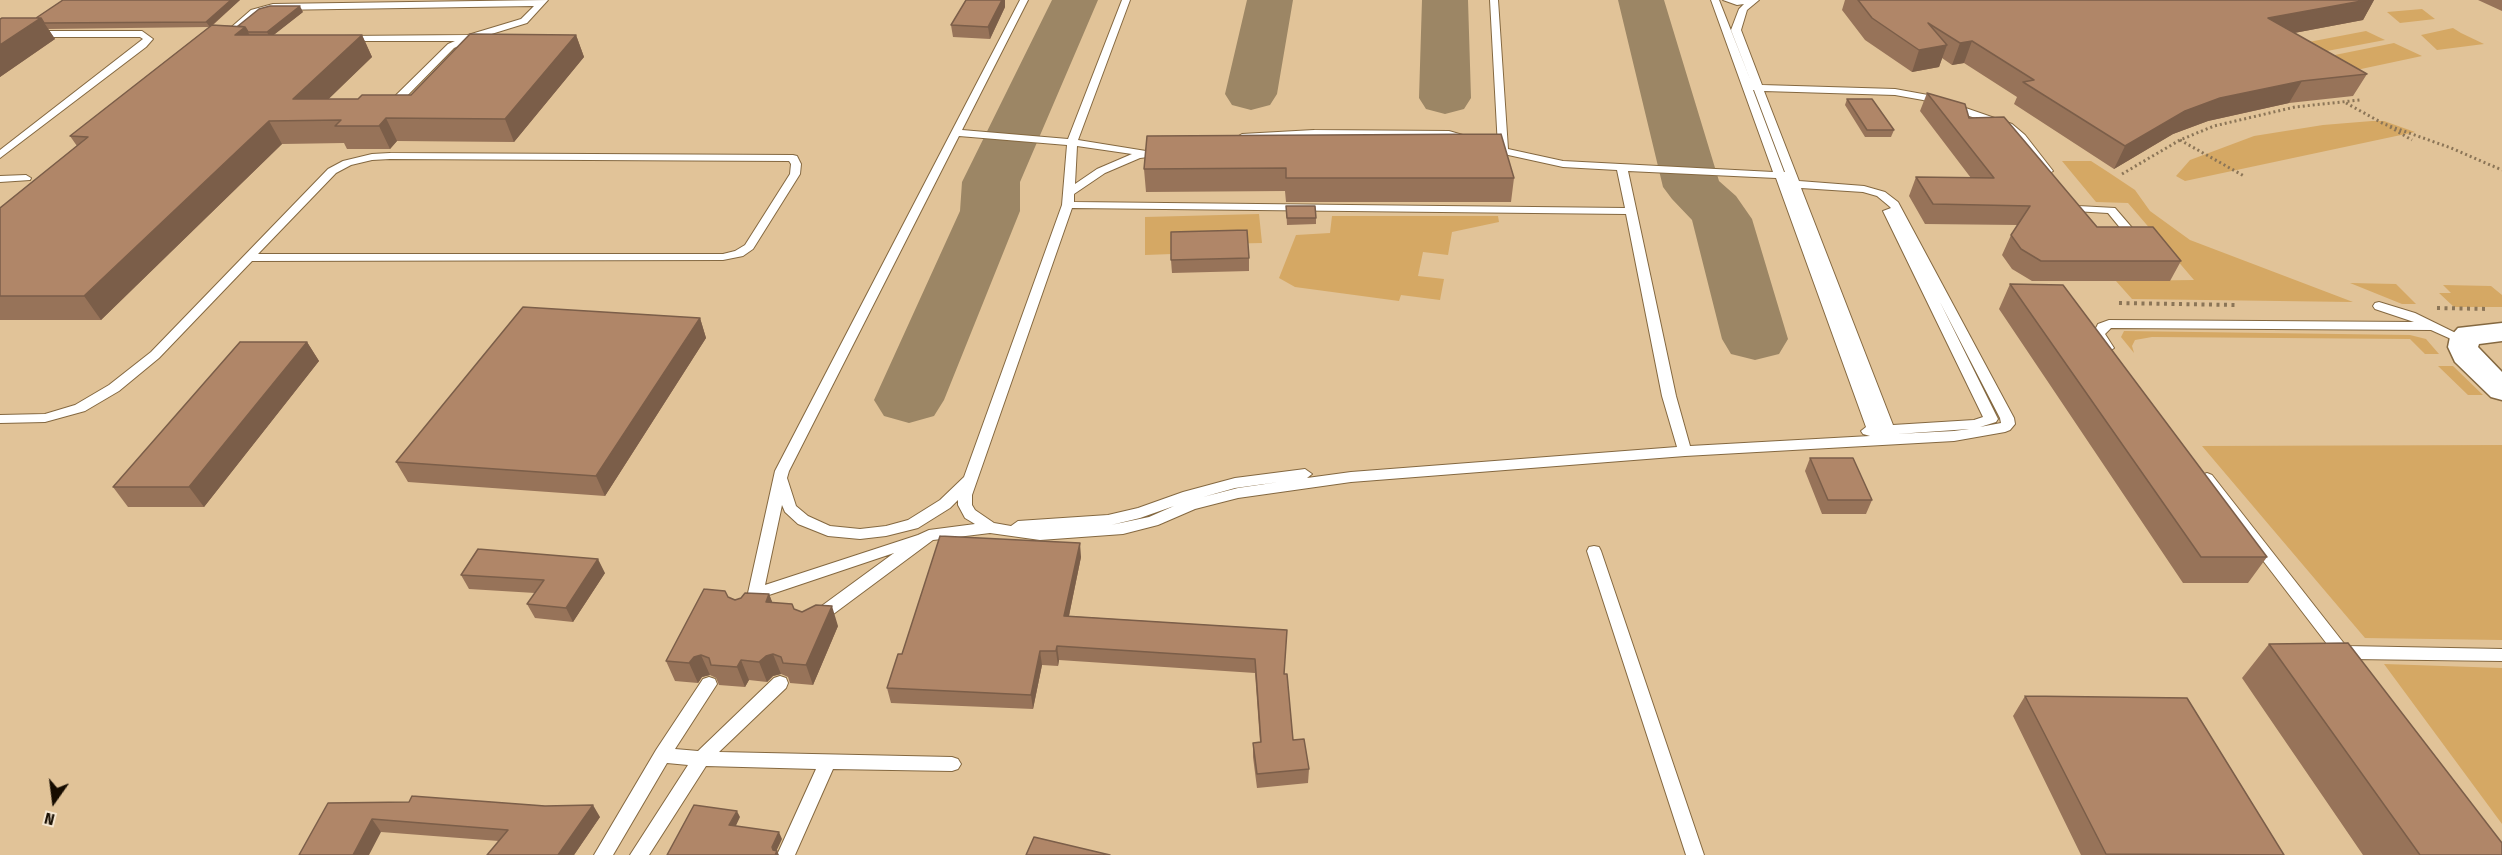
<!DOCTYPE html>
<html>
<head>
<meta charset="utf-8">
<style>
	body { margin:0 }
	#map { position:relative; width:2502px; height:855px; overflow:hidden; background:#e1c398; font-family:"Fira Sans Condensed",sans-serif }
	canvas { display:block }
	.north { position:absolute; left:24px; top:771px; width:60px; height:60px; -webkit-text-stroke:4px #f5e6d0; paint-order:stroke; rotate:194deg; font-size:16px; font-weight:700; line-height:24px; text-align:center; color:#160c00 }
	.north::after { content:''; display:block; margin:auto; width:21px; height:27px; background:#160c00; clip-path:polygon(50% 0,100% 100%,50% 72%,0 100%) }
</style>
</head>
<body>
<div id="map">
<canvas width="2502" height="855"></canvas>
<div class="north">N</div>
</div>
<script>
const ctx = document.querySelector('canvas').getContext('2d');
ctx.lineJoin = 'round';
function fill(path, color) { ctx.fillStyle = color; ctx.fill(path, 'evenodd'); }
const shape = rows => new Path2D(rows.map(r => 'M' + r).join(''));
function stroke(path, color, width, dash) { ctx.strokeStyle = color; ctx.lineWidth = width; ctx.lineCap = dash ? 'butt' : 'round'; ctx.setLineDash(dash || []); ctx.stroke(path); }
fill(shape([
	[2422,9,2435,19,2400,23,2387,12],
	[2453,28,2461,33,2484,44,2437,50,2421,35],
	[2366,31,2385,40,2311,54,2293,45],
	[2394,43,2422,56,2347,72,2320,58],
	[2372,121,2384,121,2415,132,2185,181,2176,176,2190,160,2254,136,2323,125],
	[2062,161,2091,161,2108,172,2135,190,2150,211,2190,240,2353,302,2132,299,2116,281,2194,280,2128,203,2096,202],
	[1259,214,1262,243,1172,245,1172,254,1145,255,1145,217],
	[1332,216,1498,216,1499,222,1452,232,1448,255,1423,252,1418,276,1444,279,1440,300,1401,295,1399,301,1295,287,1279,278,1296,235,1330,233],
	[2350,283,2396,284,2416,304,2402,304],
	[2443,285,2491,286,2502,295,2502,307,2454,307,2439,293,2451,293],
	[2124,331,2410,335,2426,339,2439,354,2425,354,2410,339,2152,337,2135,340,2132,346,2134,353,2121,337],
	[2438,366,2453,366,2483,395,2468,395],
	[2502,445,2502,640,2365,638,2202,446],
	[2384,664,2502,668,2502,824]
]), '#d5a864');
fill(shape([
	[1052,0,1098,0,1020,182,1020,211,944,400,934,416,909,423,884,416,874,400,960,211,962,182,1052,0],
	[1247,0,1293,0,1277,94,1270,105,1251,110,1232,105,1225,94,1247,0],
	[1422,0,1468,0,1471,98,1464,109,1445,114,1426,109,1419,98,1422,0],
	[1618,0,1664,0,1719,181,1736,196,1752,219,1788,339,1779,354,1755,360,1731,354,1722,339,1692,220,1672,199,1663,187,1618,0]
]), '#9c8665');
const service = shape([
	[548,0,527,23,472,40,454,48,398,105,394,106,389,103,390,101,448,44,455,41,345,41,340,38,342,36,468,35,521,19,534,6,273,10,257,14,228,39,220,37,251,10,273,4,548,0],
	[1020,0,1028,0,962,130,1068,139,1122,0,1130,0,1078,140,1146,151,1164,149,1169,152,1164,155,1140,158,1105,173,1074,194,1074,202,1625,208,1617,170,1563,167,1490,151,1485,148,1490,145,1498,147,1490,0,1498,0,1508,149,1563,161,1773,172,1711,0,1719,0,1752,84,1731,30,1739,9,1744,4,1737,5,1723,0,1759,0,1747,10,1741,30,1762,85,1895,89,1928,95,2012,124,2025,135,2053,171,2048,174,2044,173,2017,139,2004,128,1923,100,1895,95,1764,91,1799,181,1864,186,1885,192,1898,202,2014,418,2015,424,2010,430,2005,432,1954,441,1685,456,1351,482,1238,498,1195,509,1158,525,1123,534,1040,540,990,533,933,540,824,621,818,623,812,621,810,617,812,613,894,553,760,598,751,612,746,614,741,612,738,608,748,593,775,471,1020,0],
	[1753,90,1754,90,1785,172,1784,172,1753,90],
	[959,136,1067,145,1062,205,964,477,940,500,908,520,886,526,860,529,830,526,808,516,796,506,787,478,789,471,959,136],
	[1077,146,1132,154,1097,169,1075,184,1077,146],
	[1628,171,1776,178,1866,427,1861,431,1863,434,1870,436,1690,446,1676,396,1628,171],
	[1801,188,1863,192,1877,196,1889,206,1891,208,1883,211,1983,417,1974,420,1893,425,1801,188],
	[1072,208,1626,214,1662,396,1677,447,1351,472,1307,478,1312,474,1305,469,1235,478,1183,492,1138,508,1108,515,1018,521,1011,526,994,523,975,510,972,505,972,495,1072,208],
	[1940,302,2000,418,2001,423,1980,427,1996,422,1998,419,1940,302],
	[1969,429,1954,431,1897,434,1969,429],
	[1279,482,1238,488,1203,497,1235,488,1279,482],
	[958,500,958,505,965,518,975,524,929,530,918,535,765,585,782,505,785,512,798,524,828,536,860,539,886,536,918,528,950,508,958,500],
	[1174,506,1149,517,1111,525,1140,518,1174,506],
	[0,31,142,31,153,39,146,47,0,158,0,150,143,39,140,37,0,37,0,31],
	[1314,130,1449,131,1473,138,1468,141,1449,137,1411,136,1314,136,1242,140,1237,137,1242,134,1314,130],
	[390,153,793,155,797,156,801,164,800,174,753,249,743,256,723,260,252,261,159,358,119,391,85,411,45,422,0,423,0,415,45,414,75,405,109,385,151,352,328,169,343,161,372,154,390,153],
	[390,159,789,161,791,164,790,174,745,245,735,251,723,254,258,254,336,173,351,165,372,160,390,159],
	[26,175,31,178,30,180,0,182,0,176,26,175],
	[2078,206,2115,208,2140,237,2134,240,2127,239,2126,235,2108,213,2074,211,2072,209,2078,206],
	[2379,302,2415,313,2470,340,2464,344,2460,343,2431,330,2111,328,2105,334,2114,348,2108,352,2104,351,2093,334,2098,324,2109,320,2414,322,2375,309,2373,306,2375,303,2379,302],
	[2207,473,2212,475,2346,646,2502,649,2502,661,2353,659,2346,663,2340,661,2202,481,2200,478,2202,475,2207,473],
	[1594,546,1599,547,1601,551,1704,855,1686,855,1587,551,1589,547,1594,546],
	[780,676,786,678,788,683,786,688,719,752,952,757,958,759,961,764,958,769,952,771,833,769,795,855,777,855,816,769,706,766,649,855,630,855,688,765,667,763,613,855,594,855,656,750,703,679,709,677,715,679,717,684,675,749,698,751,774,678,780,676]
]);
const secondary = shape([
	[2502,323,2502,341,2479,344,2478,347,2502,372,2502,400,2491,397,2455,362,2448,347,2450,337,2458,328,2502,323]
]);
stroke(service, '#846840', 2);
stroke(secondary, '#846840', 3);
stroke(shape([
	[2346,103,2384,124,2451,148,2502,170],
	[2390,127,2412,140],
	[2180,140,2244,176],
	[2122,174,2180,140,2214,126,2295,107,2360,100]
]), '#8b7557', 3, [2, 3]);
stroke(shape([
	[2119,303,2237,305],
	[2437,308,2489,309]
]), '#8b7557', 4, [3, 4.5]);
fill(service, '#fff');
fill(secondary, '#fff');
fill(shape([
	[63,0,240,0,213,25,238,26,303,12,273,35,362,35,372,57,328,99,358,99,411,95,576,35,584,57,514,142,397,141,390,149,347,149,344,143,282,144,101,320,0,320,0,208,77,146,70,136,209,27,48,29,55,39,0,77,0,19,36,18],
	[966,0,1005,0,1005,7,990,39,953,37,951,25],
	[1845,0,2374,0,2363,20,2294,33,2367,74,2353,96,2289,103,2208,121,2173,134,2114,169,2014,104,2017,97,1964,63,1952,65,1942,58,1939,67,1912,72,1865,40,1842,10],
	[2478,0,2502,0,2502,11],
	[1927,93,1969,118,2097,227,2181,261,2170,281,2032,281,2012,269,2002,255,2011,235,2018,225,1925,224,1909,196,1916,177,1971,178,1920,111],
	[1847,99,1894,130,1891,137,1865,137,1845,105],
	[1147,136,1514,178,1511,202,1286,202,1285,191,1146,192,1144,169],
	[1286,206,1316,218,1316,224,1287,225],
	[1249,258,1249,271,1172,273,1171,260],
	[2010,284,2267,557,2248,583,2183,583,1999,309],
	[700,318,706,338,605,496,408,482,396,462],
	[307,342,319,361,204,507,128,507,113,487],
	[1810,458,1872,500,1866,514,1822,514,1805,471],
	[1081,557,1069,616,1287,630,1284,674,1293,740,1309,769,1308,783,1257,788,1253,757,1253,743,1260,742,1255,673,1059,660,1058,666,1042,665,1033,709,891,703,887,688,902,654],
	[605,573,573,622,535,618,527,604,535,593,469,589,461,575],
	[769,594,772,602,794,609,838,626,813,685,790,683,788,677,781,674,773,676,767,682,749,680,745,687,719,685,716,678,710,675,702,677,698,683,675,681,666,661,728,597,735,600],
	[2269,644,2502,855,2363,855,2242,678],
	[2025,696,2284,855,2081,855,2013,716],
	[328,803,600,817,574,855,487,855,499,841,381,832]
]), '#977359');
fill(shape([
	[231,0,240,0,210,27,206,22],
	[1002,0,1005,0,1005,7,990,39,988,27],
	[2367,0,2374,0,2363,20,2257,40,2268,18],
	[300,6,303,12,270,38,267,32],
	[41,18,55,39,0,77,0,45],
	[245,27,257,48,235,35],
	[362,35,372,57,306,121,293,99],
	[576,35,584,57,514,142,505,119],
	[1972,41,1964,63,1952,65,1960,43],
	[1947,45,1939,67,1912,72,1919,50],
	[2302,81,2289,103,2208,121,2173,134,2114,169,2125,146,2185,111,2220,98],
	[386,118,397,141,390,149,379,126],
	[269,121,282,144,101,320,84,296],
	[700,318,706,338,605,496,596,476],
	[307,342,319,361,204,507,189,487],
	[1080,543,1081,557,1066,630,1064,616],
	[598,559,605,573,573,622,566,608],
	[769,594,777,614,766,602],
	[832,606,838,626,813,685,806,665],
	[1057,646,1059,660,1058,666,1056,651],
	[1040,651,1042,665,1033,709,1031,695],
	[773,654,781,674,773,676,767,682,759,662,766,656],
	[701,655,710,675,702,677,698,683,689,663,694,657],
	[741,660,749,680,745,687,737,667],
	[593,805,600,817,574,855,558,855],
	[737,811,740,817,733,832,729,825],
	[372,819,381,832,369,855,353,855],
	[779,832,782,839,775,854,777,851,779,855,775,855,772,847]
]), '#7b5e49');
const building = shape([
	[63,0,231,0,206,22,44,23,41,18,36,18,63,0],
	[966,0,1002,0,988,27,951,25,966,0],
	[1858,0,2367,0,2268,18,2367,74,2302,81,2220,98,2185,111,2125,146,2023,82,2034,80,1972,41,1960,43,1928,23,1947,45,1919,50,1872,18,1858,0],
	[270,6,300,6,267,32,248,32,245,27,238,26,259,9,270,6],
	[2,18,41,18,0,45,0,19,2,18],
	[212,25,245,27,235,35,362,35,293,99,358,99,362,95,411,95,470,34,576,35,505,119,386,118,379,126,335,126,341,120,269,121,84,296,0,296,0,208,88,137,70,136,212,25],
	[1927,93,1965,104,1969,118,2004,117,2097,227,2153,227,2181,261,2041,261,2021,249,2011,235,2030,206,1933,204,1916,177,1994,178,1927,93],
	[1847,99,1872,99,1894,130,1867,130,1847,99],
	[1501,134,1514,178,1286,178,1286,168,1144,169,1147,136,1150,136,1501,134],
	[1286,206,1315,206,1316,218,1287,218,1286,206],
	[1247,230,1249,258,1171,260,1171,232,1247,230],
	[2010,284,2063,285,2267,557,2201,557,2010,284],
	[523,307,700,318,596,476,396,462,523,307],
	[240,342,307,342,189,487,113,487,240,342],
	[1810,458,1853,458,1872,500,1828,500,1810,458],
	[940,536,1080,543,1064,616,1287,630,1284,674,1287,674,1293,740,1304,739,1309,769,1257,774,1253,743,1261,742,1255,659,1057,646,1056,651,1040,651,1031,695,887,688,898,654,902,654,940,536],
	[478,549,598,559,566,608,527,604,544,580,461,575,478,549],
	[704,589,725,591,728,597,735,600,741,598,745,593,769,594,766,602,792,604,794,609,802,612,816,605,832,606,806,665,783,663,781,657,773,654,766,656,759,662,741,660,737,667,711,665,709,658,701,655,694,657,689,663,666,661,704,589],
	[2348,643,2502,843,2502,855,2420,855,2269,644,2348,643],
	[2025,696,2187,698,2284,855,2106,854,2025,696],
	[412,796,545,806,593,805,558,855,487,855,508,830,372,819,353,855,299,855,328,803,409,802,412,796],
	[694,805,737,811,729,825,779,832,772,847,773,850,777,851,775,855,667,855,694,805],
	[1034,837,1110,855,1026,855,1034,837]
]);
fill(building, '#b08668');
stroke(building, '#7b5e49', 1.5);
</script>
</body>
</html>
